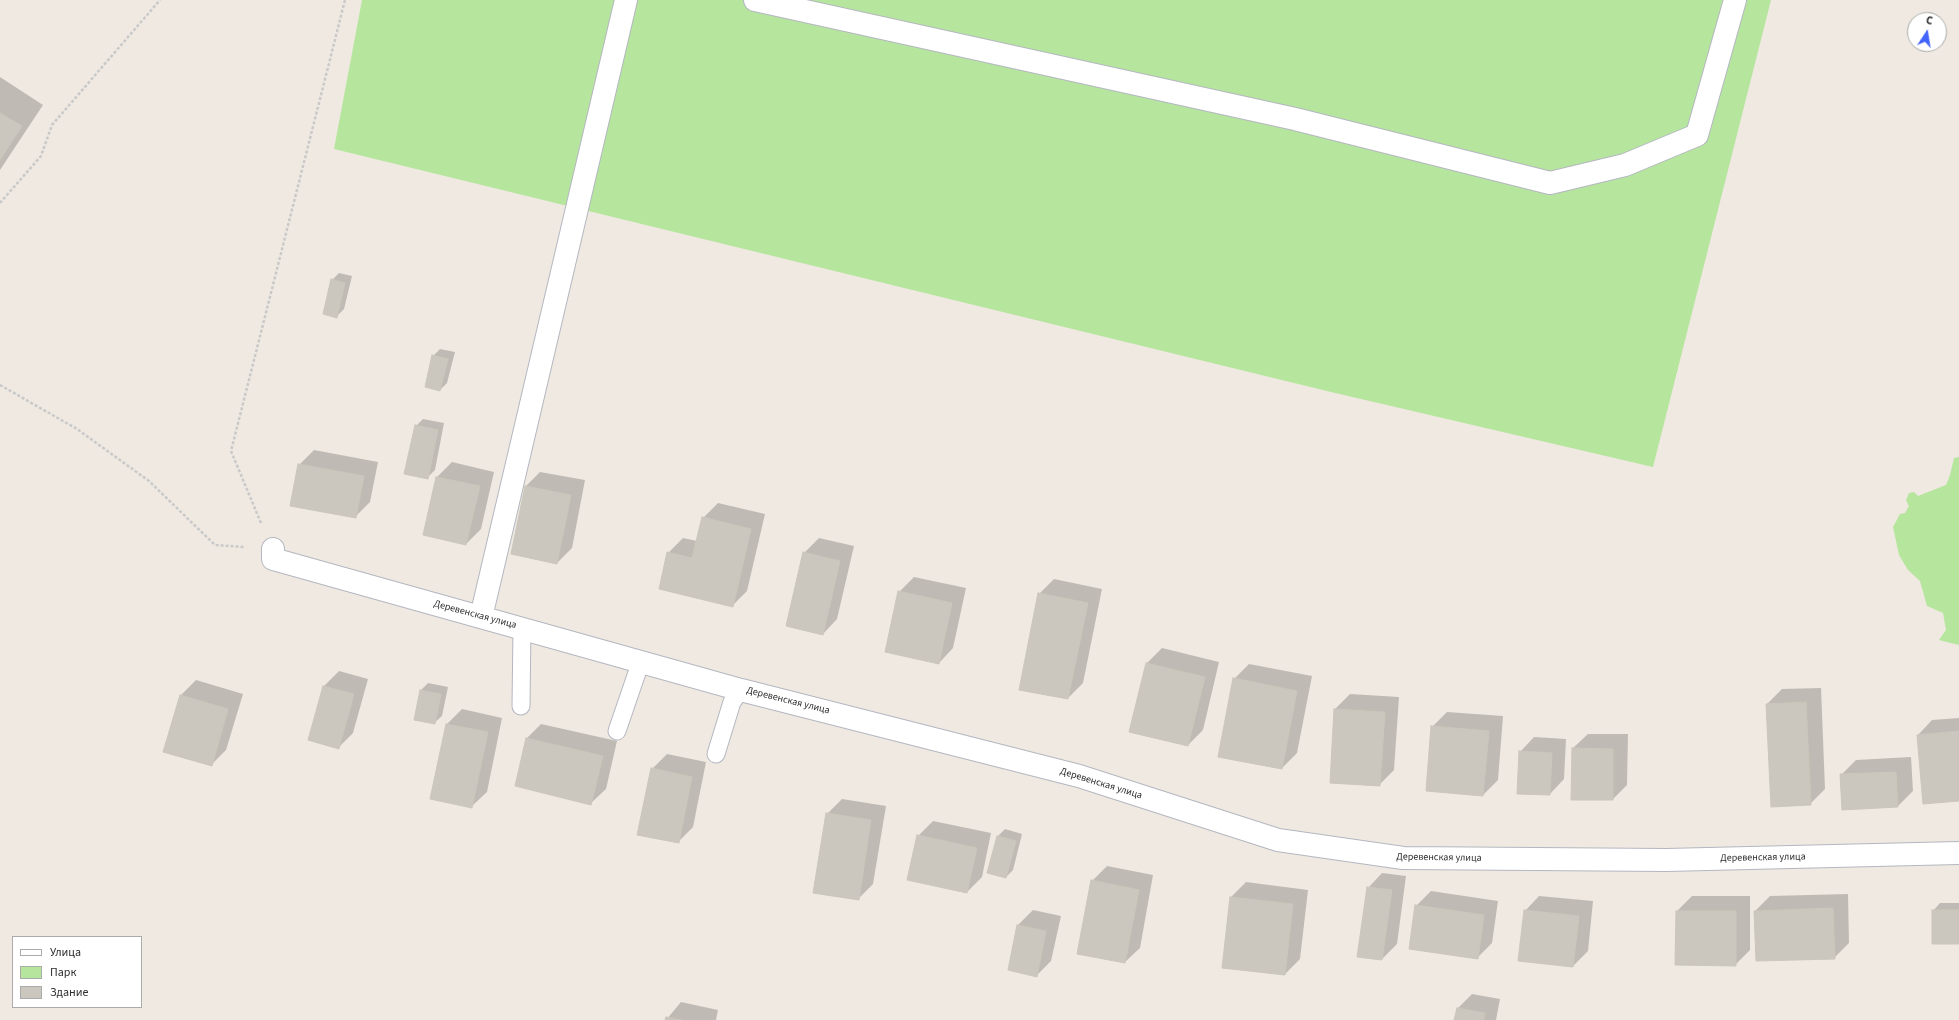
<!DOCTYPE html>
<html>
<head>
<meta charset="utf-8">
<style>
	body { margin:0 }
	#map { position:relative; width:1959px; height:1020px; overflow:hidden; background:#efe9e1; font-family:"Source Sans 3",sans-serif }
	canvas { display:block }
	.legend { position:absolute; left:12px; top:936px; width:130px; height:72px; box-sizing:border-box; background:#fff; border:1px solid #ababab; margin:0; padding:5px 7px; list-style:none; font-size:12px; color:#2e2e2e }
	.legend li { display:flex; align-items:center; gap:8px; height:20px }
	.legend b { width:20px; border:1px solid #ababab }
	.north { position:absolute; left:1907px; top:12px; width:40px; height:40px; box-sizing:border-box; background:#fff; border:1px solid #ababab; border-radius:50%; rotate:12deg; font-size:11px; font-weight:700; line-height:16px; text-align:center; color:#2e2e2e }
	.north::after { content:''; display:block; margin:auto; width:14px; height:18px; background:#4264fb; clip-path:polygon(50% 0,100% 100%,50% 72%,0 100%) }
</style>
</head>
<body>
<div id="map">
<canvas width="1959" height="1020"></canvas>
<ul class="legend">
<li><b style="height:5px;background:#fff"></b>Улица</li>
<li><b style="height:11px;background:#b6e59e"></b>Парк</li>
<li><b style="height:11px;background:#cbc7bf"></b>Здание</li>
</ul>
<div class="north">С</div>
</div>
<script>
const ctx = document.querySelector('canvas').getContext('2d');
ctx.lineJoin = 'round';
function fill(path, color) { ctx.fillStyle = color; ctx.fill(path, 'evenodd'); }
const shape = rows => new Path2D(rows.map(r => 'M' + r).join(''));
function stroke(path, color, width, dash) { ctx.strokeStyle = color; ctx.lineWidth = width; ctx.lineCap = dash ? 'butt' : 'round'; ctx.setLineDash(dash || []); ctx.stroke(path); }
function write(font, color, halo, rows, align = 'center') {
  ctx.font = font + ' "Source Sans 3",sans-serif'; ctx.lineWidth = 3; ctx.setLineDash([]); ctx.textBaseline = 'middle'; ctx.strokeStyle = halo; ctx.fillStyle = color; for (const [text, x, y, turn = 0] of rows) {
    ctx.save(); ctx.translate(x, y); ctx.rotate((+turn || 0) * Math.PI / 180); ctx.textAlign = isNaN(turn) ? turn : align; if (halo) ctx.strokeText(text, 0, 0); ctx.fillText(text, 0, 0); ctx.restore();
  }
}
fill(shape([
	[362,0,1771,0,1653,467,1331,392,334,149],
	[1959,457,1959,645,1939,640,1946,630,1943,613,1927,606,1920,581,1908,570,1899,555,1893,527,1900,514,1905,513,1909,506,1906,500,1909,493,1914,492,1918,496,1946,485,1950,475,1954,458]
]), '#b6e59e');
fill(shape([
	[0,77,43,105,0,170],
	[339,273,352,276,344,309,336,317,332,280],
	[440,349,455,352,447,383,440,390,433,356],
	[423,419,444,423,435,470,427,478,416,426],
	[314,450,378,462,370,502,355,517,299,465],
	[452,462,494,472,481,529,466,544,424,534,437,477],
	[540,472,585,480,572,548,557,563,526,486],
	[718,503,765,514,747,591,732,606,668,553,683,538,697,541,703,518],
	[819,538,854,546,837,619,823,634,804,553],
	[914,577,966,588,953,648,939,663,899,592],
	[1054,579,1102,589,1083,683,1068,698,1039,594],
	[1162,648,1219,662,1203,730,1188,745,1147,663],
	[1249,664,1312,676,1297,753,1282,768,1234,679],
	[339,671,368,679,353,733,338,748,309,740,324,686],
	[196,680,243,694,226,750,211,765,165,751,181,695],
	[428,683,448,687,442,716,434,723,415,719,421,690],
	[1821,688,1825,789,1810,804,1767,704,1782,689],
	[1350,694,1399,697,1394,770,1379,785,1335,709],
	[462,709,502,718,487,792,472,806,431,798,447,724],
	[1447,712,1503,716,1498,780,1483,795,1432,727],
	[1959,718,1959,800,1918,735,1932,720],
	[541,724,617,741,606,789,591,803,526,739],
	[1588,734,1628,734,1627,785,1613,799,1573,748],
	[1534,737,1566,739,1564,779,1550,794,1520,752],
	[667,754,706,762,693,827,678,842,652,769],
	[1911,757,1913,791,1898,806,1841,775,1856,760],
	[842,799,886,806,873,884,858,899,827,814],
	[933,821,991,833,982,877,967,892,918,836],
	[1005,829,1022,834,1013,870,1006,877,998,836],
	[1107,866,1153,875,1140,948,1125,962,1092,881],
	[1382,873,1406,876,1397,944,1382,959,1368,888],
	[1246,882,1308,890,1300,959,1285,974,1231,897],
	[1431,891,1498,901,1492,943,1477,958,1416,906],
	[1848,894,1849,943,1834,958,1755,911,1770,896],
	[1539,896,1593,901,1588,951,1573,966,1525,911],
	[1692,896,1750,896,1750,950,1735,965,1677,911],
	[1940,903,1959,903,1959,943,1933,911],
	[1033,910,1061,916,1051,961,1037,975,1009,970,1018,925],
	[1472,994,1500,999,1496,1020,1455,1020,1458,1008],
	[681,1002,718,1010,716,1020,666,1020]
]), '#0003');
const building = shape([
	[0,113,22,126,0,160,0,113],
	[331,279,345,283,337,318,323,314,331,279],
	[432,355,448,359,440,391,425,387,432,355],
	[415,425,438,430,428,479,404,474,415,425],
	[298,464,364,476,356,518,290,506,298,464],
	[436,477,480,486,466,545,423,535,436,477],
	[525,486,571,495,557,564,511,554,525,486],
	[702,517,751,529,733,607,659,589,667,552,692,558,702,517],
	[803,552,840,561,823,635,786,626,803,552],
	[898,591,952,603,939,664,885,652,898,591],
	[1038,593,1088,603,1068,699,1019,690,1038,593],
	[1146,663,1205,677,1188,746,1129,732,1146,663],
	[1233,678,1297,691,1282,769,1218,757,1233,678],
	[323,686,354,694,339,749,308,740,323,686],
	[420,690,441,694,435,724,414,720,420,690],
	[180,695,228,709,212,766,163,752,180,695],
	[1806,702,1811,805,1771,807,1766,704,1806,702],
	[1334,709,1385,712,1380,786,1330,783,1334,709],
	[446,724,488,732,472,808,430,799,446,724],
	[1431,726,1489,731,1483,796,1426,791,1431,726],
	[1959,731,1959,801,1923,804,1917,735,1959,731],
	[526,738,603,756,591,805,515,786,526,738],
	[1572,748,1613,749,1613,800,1571,800,1572,748],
	[1519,751,1552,753,1550,795,1517,794,1519,751],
	[651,768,692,777,679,843,637,835,651,768],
	[1896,772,1898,807,1842,810,1840,774,1896,772],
	[826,813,871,820,859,900,813,893,826,813],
	[917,835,977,848,967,893,907,880,917,835],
	[997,836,1016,841,1006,878,987,873,997,836],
	[1091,880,1139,890,1125,963,1077,954,1091,880],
	[1367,887,1392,890,1382,960,1357,957,1367,887],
	[1230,897,1293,904,1285,975,1222,968,1230,897],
	[1415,905,1484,915,1478,959,1409,949,1415,905],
	[1833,908,1835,959,1756,961,1754,911,1833,908],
	[1524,910,1579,916,1573,967,1518,961,1524,910],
	[1932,910,1959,910,1959,944,1932,944,1932,910],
	[1676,911,1736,911,1736,966,1675,965,1676,911],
	[1017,925,1046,931,1037,977,1008,970,1017,925],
	[1457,1008,1485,1013,1484,1020,1454,1020,1457,1008],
	[666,1017,682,1020,665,1020,666,1017]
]);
fill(building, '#cbc7bf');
stroke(building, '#cbc5ba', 1);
const service = shape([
	[521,706,522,628],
	[617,731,641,661],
	[716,754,732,702,741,690]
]);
const minor = shape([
	[755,0,1295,119,1550,183,1625,165,1697,135,1735,0],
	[273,549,273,559,741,690,1079,776,1278,840,1403,858,1666,860,1959,853],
	[481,617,626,0]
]);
stroke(service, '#b4b7c1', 19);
stroke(minor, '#b4b7c1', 24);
stroke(shape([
	[0,203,41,156,52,125,160,0],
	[0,385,77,429,149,481,215,545,244,547],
	[261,523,231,451,345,0]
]), '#c9c9c9', 2.5, [3, 2]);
stroke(service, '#fff', 17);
stroke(minor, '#fff', 22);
write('10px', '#2e2e2e', '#fff', [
	["Деревенская улица",475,615,15],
	["Деревенская улица",788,701,14],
	["Деревенская улица",1101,784,17],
	["Деревенская улица",1439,858,1],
	["Деревенская улица",1763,858,-1]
]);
</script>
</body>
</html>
